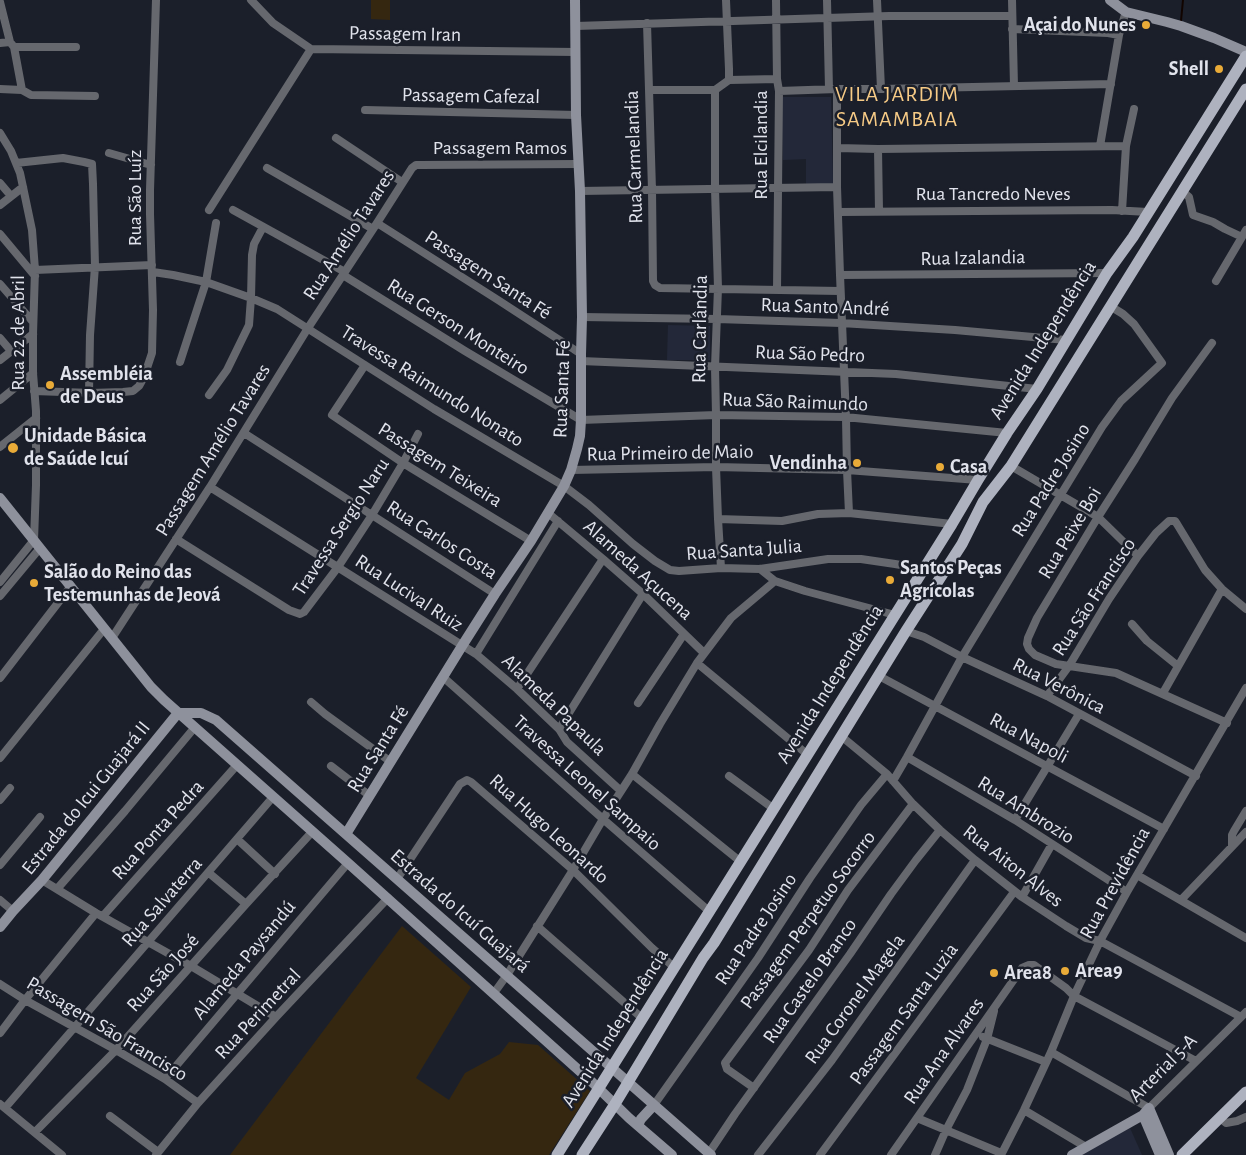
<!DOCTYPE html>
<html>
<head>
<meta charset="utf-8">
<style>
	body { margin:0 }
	canvas { display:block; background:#1b1f2a }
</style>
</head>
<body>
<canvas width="1246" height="1155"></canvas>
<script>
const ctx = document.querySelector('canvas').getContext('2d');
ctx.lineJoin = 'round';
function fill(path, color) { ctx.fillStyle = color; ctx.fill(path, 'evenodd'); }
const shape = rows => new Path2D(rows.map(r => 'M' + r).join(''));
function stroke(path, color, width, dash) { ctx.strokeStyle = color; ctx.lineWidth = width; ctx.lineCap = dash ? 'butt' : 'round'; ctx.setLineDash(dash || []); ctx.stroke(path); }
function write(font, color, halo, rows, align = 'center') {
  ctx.font = font + ' "Alegreya Sans",sans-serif'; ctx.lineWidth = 5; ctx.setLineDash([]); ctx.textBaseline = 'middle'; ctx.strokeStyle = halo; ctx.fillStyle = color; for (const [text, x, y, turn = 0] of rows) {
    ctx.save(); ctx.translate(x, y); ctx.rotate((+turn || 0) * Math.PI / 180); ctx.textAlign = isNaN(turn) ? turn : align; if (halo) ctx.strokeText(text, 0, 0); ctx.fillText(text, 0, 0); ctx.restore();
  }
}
fill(shape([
	[781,97,831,97,833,184,806,184,806,159,783,160],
	[668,325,710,326,710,360,667,360],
	[1130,1128,1142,1155,1076,1155]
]), '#232839');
fill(shape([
	[371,0,390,0,390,20,371,19],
	[402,926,471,987,416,1078,449,1100,465,1073,500,1054,509,1042,538,1045,590,1091,549,1155,230,1155]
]), '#352710');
stroke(shape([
	[1181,21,1183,0]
]), '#110400', 2);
stroke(shape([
	[251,0,273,23,311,49,576,52],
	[776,0,777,79,779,91,777,290],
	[827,0,829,89],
	[877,0,881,89],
	[1012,0,1014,86],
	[0,2,10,42,14,47,22,90],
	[647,23,652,190,653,281,655,285,660,288,840,291],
	[576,26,889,16,1012,16],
	[1012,29,1108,33,1119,35],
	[0,43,10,42],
	[14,47,76,47],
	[729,80,777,79],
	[0,89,22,90,31,95,95,96],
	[837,89,837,187,840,275,846,418,847,470,849,513],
	[649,90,715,90],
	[715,90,715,189,718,288,715,367,716,415,716,467,718,519,721,568],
	[715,90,729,80,729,69,726,0],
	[779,91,837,89,881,89,1111,84],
	[365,110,576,115],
	[0,133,11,151,20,173,23,187,32,230,35,270,33,334,33,373,36,411,36,485,34,540,0,582],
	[336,138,402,182],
	[1100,146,1119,35,1126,11],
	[838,148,878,149,1126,146],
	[878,149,879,211],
	[109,153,151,165],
	[16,163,63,158,84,162,92,164,93,184,95,266,90,335,89,393],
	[267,168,373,229],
	[0,183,11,196],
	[580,191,837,187],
	[1182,191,1189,197,1193,215,1213,222,1225,229,1242,237,1246,230],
	[0,205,23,187],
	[209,210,311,49],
	[233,210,345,272],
	[1122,211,1126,146,1134,109],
	[838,212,1112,210,1148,212],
	[377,223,498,300,581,354],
	[0,234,35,276],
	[35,270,152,265],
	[153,272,173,275,206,282,251,298,277,309,434,409,564,486,589,505,633,544,655,561,670,570,679,571,721,568,760,569,828,559,861,559,895,564,924,569],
	[343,275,465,351,581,420,716,415,845,417,1007,433],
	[840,275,1107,273],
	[1216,281,1242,237],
	[0,284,33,322],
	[582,317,717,319,841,323,955,330,1066,340],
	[0,338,11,351],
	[1212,343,1172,398,1135,459,1098,517,1037,618,1028,638,1027,644,1029,649,1035,655,1056,664,1116,673,1227,723],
	[0,360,33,334],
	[581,361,896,374,1037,389],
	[180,362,206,282,216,223],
	[365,365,332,415,403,463,531,541],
	[34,391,91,393,123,392,133,391,139,386,144,377,152,353,153,310,150,214,150,190,156,0],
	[209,395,227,370,249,325,251,298,252,255,254,244,263,227],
	[0,400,33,373],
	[244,433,495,594],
	[0,447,36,418],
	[1011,466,1098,517,1138,556],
	[571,470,716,467,847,470,978,480],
	[210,487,476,654,517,689,559,729,567,742,621,791],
	[548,513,603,559,643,594,704,653],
	[718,519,782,521,818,514,849,513,952,524],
	[176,539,289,610,300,614,304,612,338,567,372,515,403,463,418,434],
	[760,569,775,581,805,591,895,615],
	[0,596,40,548],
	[1132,624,1147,641,1178,666],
	[906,631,924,637,962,657,1047,696,1196,776],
	[112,638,210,487,308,328,377,223,412,168,416,165,421,165,578,164],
	[476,654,558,521],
	[697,663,808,755],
	[879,676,1164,829],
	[443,677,603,819,710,912],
	[0,678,71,586],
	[517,689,603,559],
	[1163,693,1222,589],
	[1047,696,1069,666,1109,599,1138,556,1156,533,1169,521,1175,521,1177,524,1205,570,1222,589,1246,609],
	[311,702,325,714,391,762],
	[638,703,684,634],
	[559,729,643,594],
	[841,736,887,774,913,804,940,830,975,860,1022,897,1066,926,1086,938,1100,941,1241,1017],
	[907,757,1015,820,1127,892],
	[0,758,104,629],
	[331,766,370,796],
	[632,774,741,862],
	[729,776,774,809],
	[893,781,907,757,962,657,1102,427,1121,401,1162,363,1134,324,1123,314,1110,306],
	[0,800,10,788],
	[1015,820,1079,714],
	[237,839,275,874],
	[1232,846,1232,835,1234,831,1246,811],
	[0,865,40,817],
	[209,873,246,904],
	[1137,875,1246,938],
	[397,879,460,784,467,780,471,782,573,870,652,948,675,968],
	[42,880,96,913,191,966,276,1017],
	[57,889,125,811,195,727],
	[1022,897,1052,844],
	[0,900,13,911],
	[1181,900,1246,832],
	[103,916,237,765],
	[537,926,643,1019],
	[0,984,25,1000,116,1050,165,1079,198,1103],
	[494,993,507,975,573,870,603,819,632,774,660,724,697,663,731,618,775,581],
	[0,1033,25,1000,96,913],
	[983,1037,1046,1062],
	[1051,1052,1149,1108,1246,1012],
	[165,1079,348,863],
	[754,1088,727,1069,725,1063,809,950,848,890,913,804],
	[0,1104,62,1155],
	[654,1105,758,958,810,878,861,805,887,774],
	[5,1108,273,797],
	[1024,1110,1086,1147],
	[110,1116,158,1152],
	[917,1118,1001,1153],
	[1220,1118,1226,1123,1237,1121,1246,1117],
	[35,1132,116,1050,246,904,312,832],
	[709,1153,735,1114,850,954,891,894,916,860,940,830],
	[156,1155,198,1103,276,1017,388,898],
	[758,1155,832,1060,975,860],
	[820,1155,1014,892],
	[891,1155,1022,968,1029,965,1034,965,1066,988,1074,996,1196,1061],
	[935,1155,946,1130,967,1090,987,1039,994,1011],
	[1001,1155,1024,1110,1051,1052,1074,996,1100,941,1127,892,1246,688]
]), '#66686e', 8);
stroke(shape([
	[1110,0,1126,12,1167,22,1181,26,1214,38,1246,52],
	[0,498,151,687,164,700,348,863,593,1083,629,1118,672,1155],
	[178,713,201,713,216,720,711,1155],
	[346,834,462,646,495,594,531,541,564,486,571,470,577,449,580,436,581,420,581,354,582,317,580,191,576,115,575,0],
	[0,927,13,911,42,880,178,713],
	[1143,1115,1160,1155],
	[638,1125,641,1119,654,1105],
	[1072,1155,1143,1115,1149,1108,1169,1155]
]), '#8e919c', 10);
stroke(shape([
	[557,1155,952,524,978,480,1007,433,1037,389,1107,273,1133,237,1246,56],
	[582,1155,615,1104,703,958,714,943,906,631,962,544,983,502,1011,466,1246,89],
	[1182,1155,1246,1092]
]), '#aeb2bf', 11);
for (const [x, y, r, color] of [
	[1146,25,5,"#e9ab38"],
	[1219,69,5,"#e9ab38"],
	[50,385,5,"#e9ab38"],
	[13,448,6,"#e9ab38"],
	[857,463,5,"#e9ab38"],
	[940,467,5,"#e9ab38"],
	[890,580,5,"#e9ab38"],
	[34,583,5,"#e9ab38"],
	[1065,971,5,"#e9ab38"],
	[994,973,5,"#e9ab38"]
]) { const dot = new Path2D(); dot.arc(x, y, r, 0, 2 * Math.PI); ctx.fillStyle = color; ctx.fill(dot); stroke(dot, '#1b1f2a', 2); }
write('bold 20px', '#e1e3ec', '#1b1f2a', [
	["Açai do Nunes",1136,25,"right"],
	["Shell",1209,69,"right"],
	["Assembléia",60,374],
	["de Deus",60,397],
	["Unidade Básica",24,436],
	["de Saúde Icuí",24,459],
	["Vendinha",847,463,"right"],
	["Casa",950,467],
	["Santos Peças",900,568],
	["Agrícolas",900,591],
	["Salão do Reino das",44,572],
	["Testemunhas de Jeová",44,595],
	["Area9",1075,971],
	["Area8",1004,973]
], 'left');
write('20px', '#e1e3ec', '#1b1f2a', [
	["Passagem Iran",405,34,1],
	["Passagem Cafezal",471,96,1],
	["Rua Elcilandia",761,145,-90],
	["Passagem Ramos",500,148],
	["Rua Carmelandia",634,157,-92],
	["Rua Tancredo Neves",993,194],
	["Rua São Luíz",135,198,-90],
	["Rua Amélio Tavares",349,235,-57],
	["Rua Izalandia",973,258,-1],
	["Passagem Santa Fé",488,275,33],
	["Rua Santo André",825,307,2],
	["Rua Gerson Monteiro",458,327,32],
	["Rua Carlândia",700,329,-89],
	["Rua 22 de Abril",18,333,-90],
	["Avenida Independência",1043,340,-58],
	["Rua São Pedro",810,354,2],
	["Travessa Raimundo Nonato",432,386,32],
	["Rua Santa Fé",562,389,-88],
	["Rua São Raimundo",795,402,2],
	["Passagem Amélio Tavares",213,450,-58],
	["Rua Primeiro de Maio",670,453,-1],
	["Passagem Teixeira",440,465,32],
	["Rua Padre Josino",1051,480,-58],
	["Travessa Sergio Naru",341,527,-57],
	["Rua Peixe Boi",1070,533,-59],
	["Rua Carlos Costa",442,540,33],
	["Rua Santa Julia",744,550,-4],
	["Alameda Açucena",638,570,42],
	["Rua Lucival Ruiz",409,593,33],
	["Rua São Francisco",1094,597,-57],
	["Avenida Independência",830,684,-58],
	["Rua Verônica",1059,686,27],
	["Alameda Papaula",554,705,44],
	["Rua Napoli",1029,738,28],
	["Rua Santa Fé",378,749,-58],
	["Travessa Leonel Sampaio",587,783,42],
	["Estrada do Icui Guajará II",86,798,-51],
	["Rua Ambrozio",1026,810,32],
	["Rua Hugo Leonardo",549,829,42],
	["Rua Ponta Pedra",158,830,-48],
	["Rua Aiton Alves",1013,866,38],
	["Rua Previdência",1115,883,-61],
	["Rua Salvaterra",162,902,-49],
	["Estrada do Icuí Guajará",460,911,41],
	["Passagem Perpetuo Socorro",808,920,-54],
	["Rua Padre Josino",756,929,-56],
	["Alameda Paysandú",244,960,-50],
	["Rua São José",163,973,-48],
	["Rua Castelo Branco",810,981,-55],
	["Rua Coronel Magela",855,999,-54],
	["Rua Perimetral",258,1014,-47],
	["Passagem Santa Luzia",904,1014,-54],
	["Avenida Independência",615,1028,-58],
	["Passagem São Francisco",107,1029,31],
	["Rua Ana Alvares",944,1051,-55],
	["Arterial 5-A",1163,1068,-45]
]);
ctx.letterSpacing = '1px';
write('22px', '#f7cb86', '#1b1f2a', [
	["VILA JARDIM",897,94],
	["SAMAMBAIA",897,119]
]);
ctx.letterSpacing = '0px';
</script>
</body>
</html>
